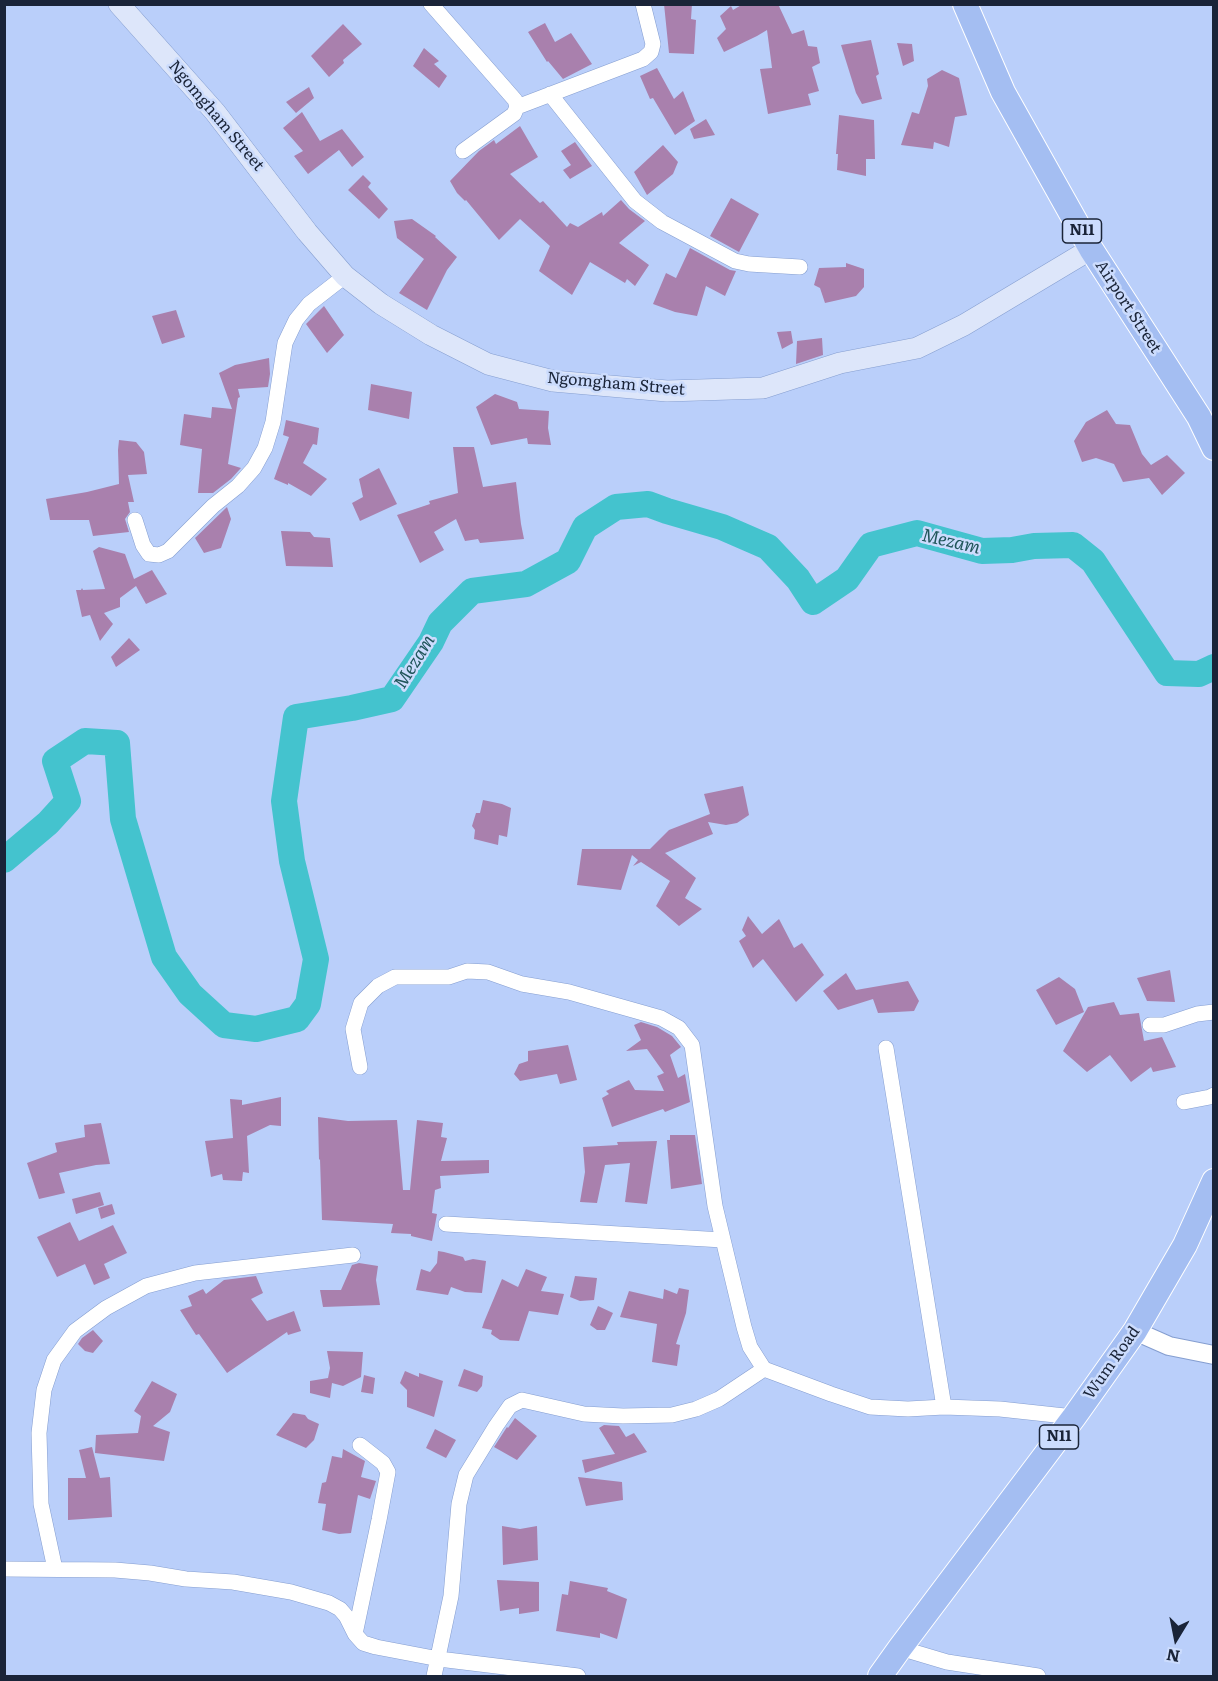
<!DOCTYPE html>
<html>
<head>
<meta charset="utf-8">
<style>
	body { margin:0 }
	#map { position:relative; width:1218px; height:1681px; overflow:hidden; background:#bacffa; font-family:Literata,serif }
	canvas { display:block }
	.frame { position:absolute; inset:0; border:6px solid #1a2438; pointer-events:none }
	.north { position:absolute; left:1146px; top:1609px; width:60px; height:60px; -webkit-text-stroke:4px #ccdcfd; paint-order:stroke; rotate:190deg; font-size:16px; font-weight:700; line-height:24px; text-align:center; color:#1a2438 }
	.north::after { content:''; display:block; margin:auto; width:21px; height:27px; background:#1a2438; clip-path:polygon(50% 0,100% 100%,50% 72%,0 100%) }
</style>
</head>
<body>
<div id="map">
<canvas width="1218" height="1681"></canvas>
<div class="frame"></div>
<div class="north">N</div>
</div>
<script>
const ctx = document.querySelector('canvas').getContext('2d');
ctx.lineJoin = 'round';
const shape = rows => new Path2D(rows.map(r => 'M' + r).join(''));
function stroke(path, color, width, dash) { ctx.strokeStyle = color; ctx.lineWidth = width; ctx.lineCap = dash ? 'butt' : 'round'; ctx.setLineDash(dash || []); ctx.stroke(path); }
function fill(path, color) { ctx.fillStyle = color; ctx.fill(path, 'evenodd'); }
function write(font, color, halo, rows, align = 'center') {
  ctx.font = font + ' Literata,serif'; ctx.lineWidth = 5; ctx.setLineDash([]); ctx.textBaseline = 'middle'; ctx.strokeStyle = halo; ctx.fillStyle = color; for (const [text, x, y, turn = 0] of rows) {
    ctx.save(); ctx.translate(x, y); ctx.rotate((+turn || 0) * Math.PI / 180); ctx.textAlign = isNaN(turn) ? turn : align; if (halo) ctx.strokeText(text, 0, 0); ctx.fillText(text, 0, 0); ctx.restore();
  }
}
stroke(shape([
	[4,860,48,823,68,801,55,761,85,741,117,743,123,819,164,957,190,994,224,1025,256,1029,297,1019,308,1004,316,959,292,861,284,801,296,717,352,708,392,699,431,642,440,623,472,591,526,584,568,561,585,527,616,507,648,504,667,511,722,527,768,547,798,579,813,602,847,579,871,545,917,533,982,551,1012,550,1034,546,1073,545,1093,561,1167,673,1199,674,1214,667]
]), '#44c3ce', 26);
fill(shape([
	[664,4,692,4,691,19,696,20,694,54,669,53],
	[743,4,778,4,792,34,804,30,808,46,817,47,820,63,812,67,819,91,808,94,811,105,768,114,760,69,772,68,767,30,757,36,724,52,717,38,726,29,720,16,731,6,733,10],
	[545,23,555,42,571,33,592,64,563,79,548,61,547,62,528,32],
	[343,24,362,44,343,60,344,63,329,77,311,56],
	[871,40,879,74,876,76,882,99,862,104,856,93,841,45],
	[897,43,912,44,914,61,903,66],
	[424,48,439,61,434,64,447,76,439,88,413,66],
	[657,68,674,99,683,91,695,121,675,135,653,98,650,99,640,76],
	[942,70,959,78,967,115,955,117,949,147,934,142,933,149,901,145,912,112,919,114,928,86,927,79],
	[309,87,314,98,296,113,286,102],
	[302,112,320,141,342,129,364,157,352,167,339,150,308,174,294,156,303,151,283,128],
	[839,115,874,120,875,159,866,159,866,176,837,170,838,154,836,154],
	[706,119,715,135,694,139,690,129],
	[520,126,538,157,510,174,540,203,543,201,567,227,570,223,578,227,602,212,603,216,621,200,629,209,645,221,619,243,649,265,635,286,627,279,625,283,590,262,572,295,539,271,550,246,520,219,499,240,466,200,465,201,457,193,450,181,479,151,494,140,496,144],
	[575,142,592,166,570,179,563,170,571,165,561,151],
	[663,145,678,162,673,174,647,195,634,172],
	[363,175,371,183,368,187,388,209,379,219,348,190],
	[731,198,759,214,739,252,710,236],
	[412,219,436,236,435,237,457,257,447,270,427,310,399,293,424,259,397,238,394,221],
	[690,248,730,270,736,271,725,296,706,286,697,316,675,312,653,304,666,273,676,278],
	[846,263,864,269,864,287,856,296,825,303,820,288,814,285,819,268,846,267],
	[324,306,344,335,327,353,306,324],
	[176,310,185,337,162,344,152,316],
	[791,331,793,343,782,349,777,332],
	[822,338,823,355,796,364,797,341],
	[269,358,270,374,268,387,238,389,240,397,238,398,228,464,241,468,231,479,213,493,198,493,202,449,180,445,184,414,211,418,212,407,232,409,219,373,235,365],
	[371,384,412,392,409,419,368,410],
	[495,394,517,402,519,409,549,411,548,428,551,445,528,444,527,438,491,445,476,407],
	[1107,410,1116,424,1130,425,1142,454,1151,465,1167,455,1185,473,1162,495,1149,478,1123,482,1114,464,1096,458,1082,462,1074,441,1086,422],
	[286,420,319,428,317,445,313,444,303,463,327,479,311,496,288,483,288,485,274,479,289,437,283,435],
	[119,440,136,442,144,452,147,474,128,475,134,502,128,502,130,512,125,519,129,532,93,536,89,520,50,520,46,499,87,492,119,484,118,450],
	[453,447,474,447,483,487,516,482,521,524,524,539,480,543,478,539,465,541,456,519,434,532,444,550,420,563,397,515,430,504,429,501,458,493],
	[379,468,397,504,360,521,352,503,363,497,359,479],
	[227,507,231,519,221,548,204,553,195,538],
	[281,531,310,532,314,537,330,538,333,567,286,566],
	[99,547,125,554,134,579,152,570,167,594,146,604,136,586,120,598,120,607,104,613,113,624,100,641,90,615,82,617,76,590,81,590,82,588,83,590,105,589,93,551],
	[129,638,140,650,116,667,111,657],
	[743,786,749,815,737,823,726,825,708,822,713,834,665,853,696,878,685,898,702,909,679,926,656,906,670,881,641,862,633,866,638,860,632,855,621,890,577,885,582,849,650,849,669,830,710,814,704,794],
	[483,800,502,804,511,808,507,837,499,835,498,845,474,839,475,830,472,826,476,813,480,813],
	[748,916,762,934,779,919,794,948,802,943,824,975,796,1002,763,959,753,968,739,941,746,936,742,930],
	[1170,970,1175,1002,1147,1001,1137,978],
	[846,973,856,990,908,981,919,1001,914,1011,878,1013,873,999,838,1010,823,991],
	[1059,977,1075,989,1084,1012,1056,1025,1036,990],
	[1114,1002,1120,1015,1139,1013,1144,1041,1162,1037,1176,1067,1153,1072,1151,1067,1131,1082,1110,1055,1087,1072,1063,1051,1088,1007],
	[641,1022,657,1027,672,1036,681,1047,670,1055,678,1078,685,1074,690,1102,665,1112,663,1109,612,1127,602,1098,609,1094,606,1091,629,1080,635,1090,664,1091,657,1076,664,1073,647,1049,626,1051,641,1040,634,1025],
	[568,1045,577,1080,560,1084,557,1074,520,1081,514,1074,519,1064,528,1061,528,1051],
	[281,1097,281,1126,270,1125,247,1136,249,1173,243,1172,242,1181,223,1180,222,1174,211,1177,205,1141,233,1138,230,1099,242,1100,242,1105],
	[318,1117,348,1121,397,1120,403,1190,410,1190,417,1120,443,1123,441,1137,447,1138,441,1161,489,1160,489,1173,440,1176,441,1188,435,1190,432,1213,437,1214,432,1241,411,1236,411,1234,391,1233,393,1224,322,1220,320,1159,319,1160],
	[101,1123,110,1164,96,1165,59,1173,65,1193,39,1199,27,1163,57,1152,55,1143,85,1137,84,1125],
	[670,1135,695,1135,702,1184,671,1189,667,1140,670,1140],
	[657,1141,647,1204,625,1202,630,1163,605,1165,597,1203,580,1202,585,1172,583,1147,618,1145,617,1142],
	[100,1192,104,1205,76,1214,72,1199],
	[112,1204,115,1214,101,1219,98,1208],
	[70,1222,79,1241,113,1225,127,1253,104,1264,110,1278,94,1285,85,1264,57,1277,37,1237],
	[438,1251,444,1252,463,1257,465,1261,473,1259,486,1261,482,1293,465,1292,451,1287,448,1295,416,1290,421,1269,430,1272,437,1263],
	[359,1263,378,1266,376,1280,380,1305,323,1307,320,1290,341,1290,352,1265],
	[526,1269,547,1277,541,1291,564,1294,558,1315,529,1311,519,1341,500,1340,491,1334,492,1330,482,1328,484,1322,502,1279,518,1287],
	[256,1276,263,1293,251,1299,267,1321,294,1311,301,1331,288,1335,287,1332,227,1373,199,1334,196,1335,180,1310,192,1306,188,1296,203,1289,206,1294,224,1280],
	[575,1276,597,1278,594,1300,580,1301,570,1297],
	[679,1288,689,1290,686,1313,676,1344,680,1345,677,1366,652,1362,657,1324,620,1317,629,1291,663,1299,664,1289,677,1294],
	[598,1306,613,1313,605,1330,597,1330,590,1325],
	[93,1330,103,1341,93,1353,85,1351,78,1344,82,1338],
	[327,1351,363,1352,361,1377,343,1386,332,1383,330,1398,310,1393,310,1381,328,1378,330,1368],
	[464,1369,483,1376,482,1386,477,1392,458,1386],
	[405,1371,419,1377,419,1373,443,1381,434,1417,407,1407,407,1390,400,1383],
	[364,1375,375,1378,373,1394,361,1392],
	[152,1381,177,1394,170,1412,153,1426,170,1432,164,1461,95,1453,96,1435,138,1433,141,1416,134,1411],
	[293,1413,305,1415,308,1419,319,1424,314,1440,306,1448,276,1435],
	[515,1418,537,1436,517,1460,494,1447,507,1427,508,1428],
	[604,1425,619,1426,626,1437,634,1433,647,1452,585,1473,582,1460,615,1454,599,1428],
	[435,1429,456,1440,446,1458,426,1448],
	[92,1447,100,1478,110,1477,112,1517,68,1520,68,1478,86,1478,79,1450],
	[343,1449,365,1461,361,1477,376,1481,370,1499,358,1495,351,1533,339,1534,322,1530,326,1504,318,1503,322,1483,326,1482,332,1456,342,1458],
	[578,1477,622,1482,623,1500,586,1506],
	[502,1526,520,1529,537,1526,538,1560,503,1565],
	[497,1580,539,1582,539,1611,519,1614,519,1608,500,1611],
	[570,1581,608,1588,607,1591,627,1599,617,1639,600,1633,600,1638,556,1631,562,1594,568,1595]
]), '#a980ad');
const minor = shape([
	[431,4,515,100,517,107,514,114,463,151],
	[550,94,635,201,662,222,735,261,749,264,800,267],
	[517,107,643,59,651,52,653,44,643,4],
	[135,520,143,545,149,554,159,555,168,551,213,506,238,486,254,468,265,448,273,422,285,343,296,320,309,304,345,276],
	[1150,1025,1164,1025,1197,1014,1214,1012],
	[886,1048,944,1407],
	[360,1067,353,1029,361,1003,378,986,395,977,449,977,467,971,488,972,522,984,569,992,661,1018,679,1028,692,1045,715,1206,744,1327,750,1347,764,1369,831,1394,870,1407,908,1409,944,1407,1000,1409,1074,1417],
	[1184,1102,1210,1097,1214,1095],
	[446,1224,723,1240],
	[4,1569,115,1570,150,1573,186,1579,233,1582,291,1592,329,1603,340,1609,346,1616,355,1634,363,1643,376,1647,439,1659,578,1676],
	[55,1569,41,1504,39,1433,44,1390,54,1360,75,1331,106,1308,146,1286,195,1273,353,1255],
	[355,1634,379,1520,388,1472,383,1463,360,1445],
	[900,1648,947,1662,1038,1676],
	[434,1676,451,1596,459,1504,466,1475,496,1426,510,1406,522,1400,584,1414,623,1416,672,1415,696,1409,719,1399,764,1369]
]);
const tertiary = shape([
	[1135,1331,1169,1346,1214,1355]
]);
const secondary = shape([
	[119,4,215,112,307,232,345,276,381,304,431,335,488,364,553,381,667,391,763,388,840,363,917,348,964,325,1091,249]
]);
const trunk = shape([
	[965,4,1003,92,1091,249,1199,417,1214,448],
	[880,1676,900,1648,1074,1417,1135,1331,1185,1245,1214,1181]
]);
stroke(minor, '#859ed0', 16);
stroke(tertiary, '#859ed0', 20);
stroke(secondary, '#859ed0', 22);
stroke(trunk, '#fff', 26);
stroke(minor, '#fff', 15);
stroke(tertiary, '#fff', 18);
stroke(secondary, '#dde6fa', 21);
stroke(trunk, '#a4bef2', 24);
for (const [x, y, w] of [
	[1082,231,39],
	[1059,1437,39]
]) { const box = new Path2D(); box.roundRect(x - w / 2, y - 12, w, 24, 4.5); ctx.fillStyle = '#ccdcfd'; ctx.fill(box); stroke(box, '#1a2438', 1.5); }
write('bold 15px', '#1a2438', null, [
	["N11",1082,231],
	["N11",1059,1437]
]);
write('16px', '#1a2438', '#ccdcfd', [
	["Ngomgham Street",216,116,50],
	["Airport Street",1128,307,57],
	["Ngomgham Street",616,384,5],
	["Wum Road",1112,1363,-55]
]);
write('italic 18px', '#21565b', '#ccdcfd', [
	["Mezam",951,542,13],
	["Mezam",415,662,-58]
]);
</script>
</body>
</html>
